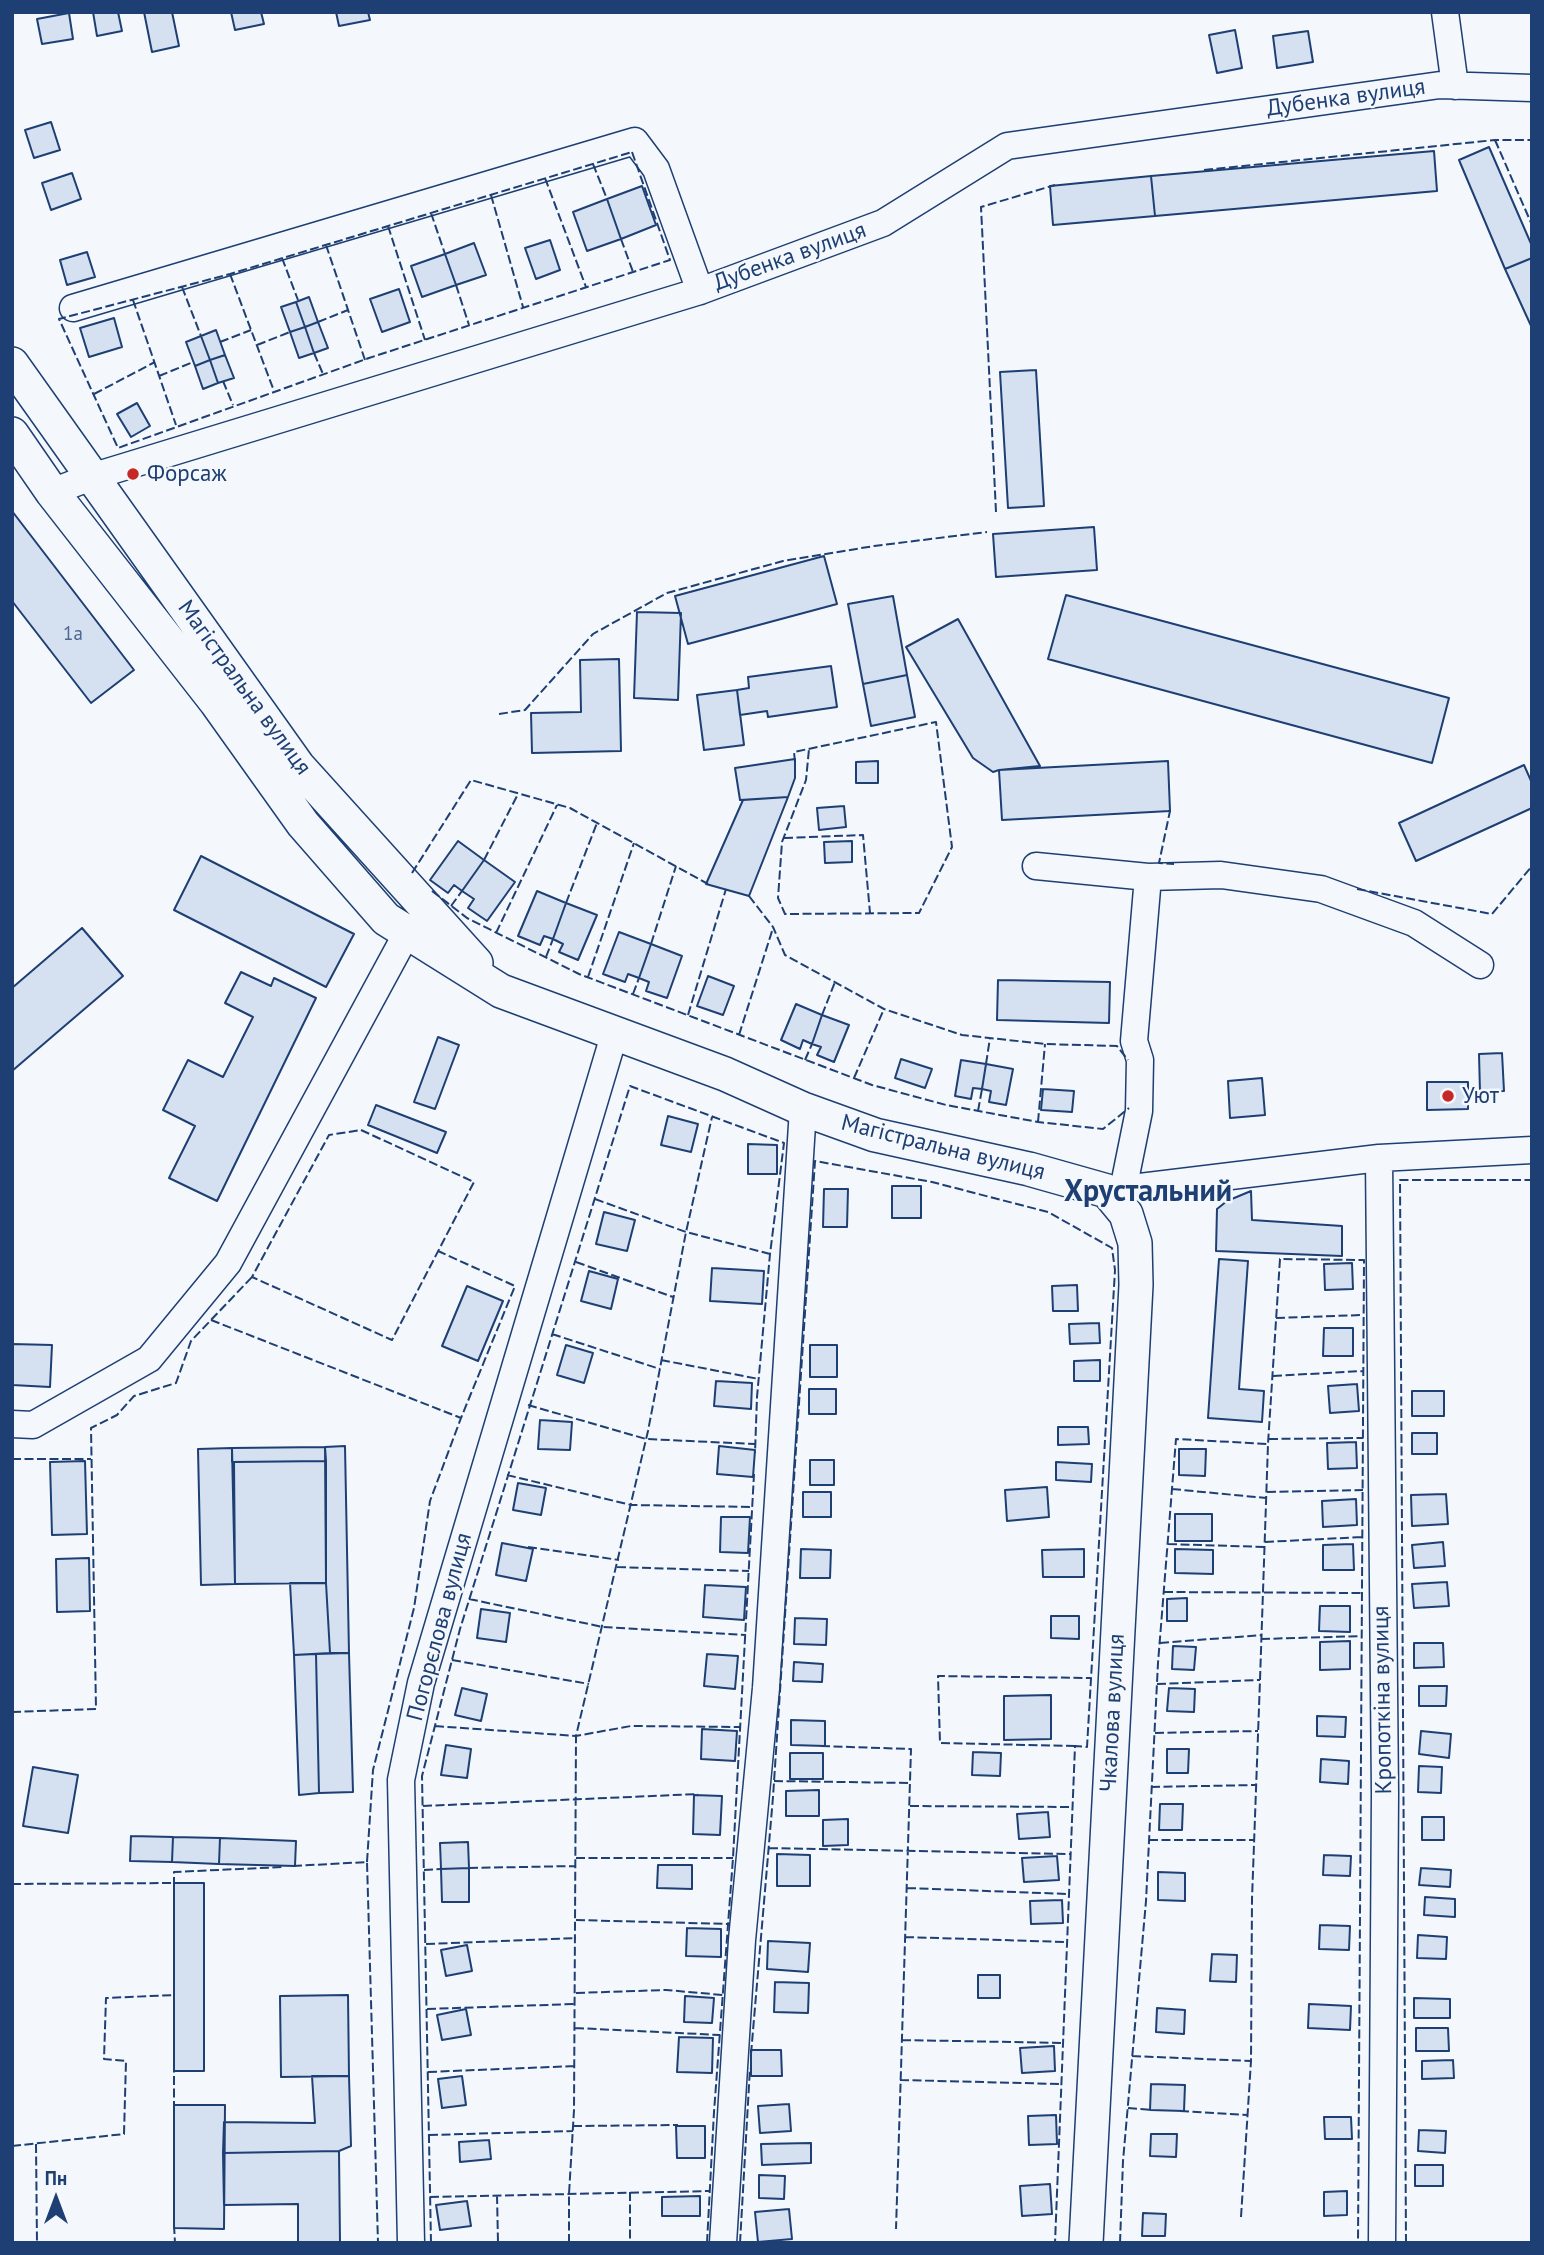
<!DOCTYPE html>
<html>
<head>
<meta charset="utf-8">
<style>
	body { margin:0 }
	#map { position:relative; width:1544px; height:2255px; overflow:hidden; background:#f4f7fb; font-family:"PT Sans",sans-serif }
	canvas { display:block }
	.frame { position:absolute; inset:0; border:14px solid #1d3f73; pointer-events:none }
	.north { position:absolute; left:21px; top:2164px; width:70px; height:70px; -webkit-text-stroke:5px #f4f7fb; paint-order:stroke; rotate:0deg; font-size:19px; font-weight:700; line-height:28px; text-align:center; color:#1d3f73 }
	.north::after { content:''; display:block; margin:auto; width:24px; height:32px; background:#1d3f73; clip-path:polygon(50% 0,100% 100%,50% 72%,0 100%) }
</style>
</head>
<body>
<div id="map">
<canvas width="1544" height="2255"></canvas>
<div class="frame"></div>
<div class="north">Пн</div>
</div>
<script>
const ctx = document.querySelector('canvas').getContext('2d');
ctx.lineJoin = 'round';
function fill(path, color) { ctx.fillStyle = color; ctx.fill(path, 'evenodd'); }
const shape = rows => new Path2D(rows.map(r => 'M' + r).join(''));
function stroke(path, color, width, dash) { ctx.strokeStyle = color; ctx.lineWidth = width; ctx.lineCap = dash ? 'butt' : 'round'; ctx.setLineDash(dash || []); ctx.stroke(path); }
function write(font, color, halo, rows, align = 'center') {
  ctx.font = font + ' "PT Sans",sans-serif'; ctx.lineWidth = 5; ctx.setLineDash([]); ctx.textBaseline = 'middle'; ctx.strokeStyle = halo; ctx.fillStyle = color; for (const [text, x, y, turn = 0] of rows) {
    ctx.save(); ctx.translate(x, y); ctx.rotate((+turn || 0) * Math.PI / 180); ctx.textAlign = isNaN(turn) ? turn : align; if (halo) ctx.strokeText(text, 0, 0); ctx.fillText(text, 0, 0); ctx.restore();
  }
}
const building = shape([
	[93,12,118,12,122,31,97,36,93,12],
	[144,12,172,12,179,46,152,52,144,12],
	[231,12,261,12,264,24,235,30,231,12],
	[336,12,368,12,370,20,339,26,336,12],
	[69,13,73,39,42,44,37,19,69,13],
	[1235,30,1242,68,1217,73,1209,35,1235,30],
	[1308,31,1313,62,1277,68,1273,36,1308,31],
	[51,122,60,150,34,158,25,130,51,122],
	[1489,147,1532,246,1532,258,1505,269,1459,160,1489,147],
	[1434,151,1437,191,1155,216,1151,176,1434,151],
	[72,173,81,199,51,210,42,183,72,173],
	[1151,176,1155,216,1053,225,1050,186,1151,176],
	[642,186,656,225,621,239,607,199,642,186],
	[607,199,621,239,587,251,573,212,607,199],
	[550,240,560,270,536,279,525,248,550,240],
	[474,243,486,275,456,285,445,254,474,243],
	[87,252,95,277,67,285,60,260,87,252],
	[445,254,456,285,422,297,411,266,445,254],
	[1532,258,1532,328,1505,269,1532,258],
	[399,289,410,322,382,332,370,299,399,289],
	[309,297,318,322,305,327,296,302,309,297],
	[296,302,305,327,290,332,281,307,296,302],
	[114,318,122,347,89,357,80,328,114,318],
	[318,322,328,348,314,353,305,327,318,322],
	[305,327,314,353,299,358,290,332,305,327],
	[216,330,225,355,210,360,201,336,216,330],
	[201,336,210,360,195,366,186,342,201,336],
	[225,355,234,378,218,383,210,360,225,355],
	[210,360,218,383,203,389,195,366,210,360],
	[1036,370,1044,506,1008,508,1000,372,1036,370],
	[137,403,150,426,131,437,117,414,137,403],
	[12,511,134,670,91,703,12,601,12,511],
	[1094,527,1097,570,996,577,993,534,1094,527],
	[824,556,837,604,688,644,675,596,824,556],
	[1066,595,1449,698,1432,763,1048,659,1066,595],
	[893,596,907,675,863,684,848,604,893,596],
	[637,612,681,613,678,700,634,698,637,612],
	[958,619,1040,766,999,770,993,772,973,758,906,647,958,619],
	[619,659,621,751,532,753,531,713,581,712,580,660,619,659],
	[831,666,837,707,768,717,767,711,740,715,737,690,749,688,748,677,831,666],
	[907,675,915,717,871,726,863,684,907,675],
	[737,690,744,745,704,750,697,695,737,690],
	[795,759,795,778,788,797,740,800,735,768,795,759],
	[878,761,878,783,856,783,856,762,878,761],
	[1168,761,1170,811,1002,820,999,770,1168,761],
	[1524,765,1532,783,1532,808,1416,861,1399,823,1524,765],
	[788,797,749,896,706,884,743,800,788,797],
	[844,806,846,827,819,830,817,808,844,806],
	[458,841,484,860,462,891,454,885,448,893,430,880,458,841],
	[852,841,852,862,825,863,824,842,852,841],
	[201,856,354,934,326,987,174,910,201,856],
	[484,860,515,882,487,921,468,908,474,899,462,891,484,860],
	[537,891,566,903,553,939,544,936,540,945,518,936,537,891],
	[566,903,597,915,578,960,559,952,563,944,553,939,566,903],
	[82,928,123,976,12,1071,12,988,82,928],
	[619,932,651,944,639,978,628,974,625,982,603,974,619,932],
	[651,944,682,956,667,998,646,991,649,982,639,978,651,944],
	[241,972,271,986,274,978,316,998,217,1201,169,1178,195,1126,163,1110,188,1060,223,1077,253,1017,225,1003,241,972],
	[708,976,734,986,723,1015,697,1006,708,976],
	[998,980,1110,982,1109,1023,997,1020,998,980],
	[796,1004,822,1015,812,1044,803,1040,800,1049,781,1040,796,1004],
	[822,1015,849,1025,834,1062,817,1055,821,1047,812,1044,822,1015],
	[438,1037,459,1045,435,1109,414,1102,438,1037],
	[1502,1053,1504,1091,1480,1092,1479,1054,1502,1053],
	[901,1059,932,1069,925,1088,895,1078,901,1059],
	[961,1060,986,1064,982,1089,973,1088,971,1099,955,1096,961,1060],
	[986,1064,1013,1069,1006,1105,989,1102,991,1091,982,1089,986,1064],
	[1262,1078,1265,1115,1230,1118,1228,1081,1262,1078],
	[1427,1082,1468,1082,1468,1109,1427,1110,1427,1082],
	[1043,1089,1074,1091,1072,1112,1041,1110,1043,1089],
	[376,1105,446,1132,437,1153,368,1125,376,1105],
	[668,1116,698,1124,691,1152,661,1145,668,1116],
	[748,1144,777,1145,777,1174,748,1174,748,1144],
	[892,1186,921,1186,921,1218,892,1218,892,1186],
	[824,1189,848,1189,847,1227,823,1227,824,1189],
	[1251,1191,1252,1220,1342,1226,1342,1256,1216,1251,1217,1209,1227,1201,1251,1191],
	[604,1212,635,1220,627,1251,596,1244,604,1212],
	[1219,1259,1248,1261,1239,1389,1264,1391,1262,1422,1208,1418,1219,1259],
	[1352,1263,1353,1289,1325,1290,1324,1264,1352,1263],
	[712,1268,764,1271,762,1304,710,1301,712,1268],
	[589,1271,618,1279,611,1309,581,1301,589,1271],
	[1077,1285,1078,1311,1053,1311,1052,1286,1077,1285],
	[467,1286,503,1301,478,1361,442,1346,467,1286],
	[1099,1323,1100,1343,1070,1344,1069,1324,1099,1323],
	[1324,1328,1353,1328,1353,1356,1323,1356,1324,1328],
	[12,1344,52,1345,50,1387,12,1385,12,1344],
	[566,1345,593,1353,584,1383,557,1375,566,1345],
	[810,1345,837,1345,837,1377,810,1377,810,1345],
	[1100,1360,1100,1381,1074,1381,1074,1361,1100,1360],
	[716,1381,752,1383,751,1409,714,1406,716,1381],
	[1357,1384,1359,1411,1330,1413,1328,1386,1357,1384],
	[809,1389,836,1389,836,1414,809,1414,809,1389],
	[1412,1391,1444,1391,1444,1416,1412,1416,1412,1391],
	[540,1420,572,1422,570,1450,538,1449,540,1420],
	[1058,1427,1088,1427,1089,1444,1058,1445,1058,1427],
	[1412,1433,1437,1433,1437,1454,1412,1454,1412,1433],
	[1356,1442,1357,1468,1328,1469,1327,1443,1356,1442],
	[345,1446,349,1653,330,1653,326,1583,325,1447,345,1446],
	[719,1446,755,1450,753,1477,717,1474,719,1446],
	[325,1447,326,1461,232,1462,232,1448,325,1447],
	[232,1448,235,1584,201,1585,198,1449,232,1448],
	[1179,1449,1206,1449,1205,1476,1179,1475,1179,1449],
	[810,1460,834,1460,834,1485,810,1485,810,1460],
	[85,1461,87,1534,52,1535,50,1462,85,1461],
	[326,1461,326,1583,235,1584,234,1462,326,1461],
	[1056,1462,1092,1464,1091,1482,1056,1480,1056,1462],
	[518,1483,546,1488,541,1515,513,1510,518,1483],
	[1047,1487,1049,1517,1007,1521,1005,1490,1047,1487],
	[803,1492,831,1492,831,1517,803,1517,803,1492],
	[1446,1494,1448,1524,1412,1526,1411,1495,1446,1494],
	[1356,1499,1357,1525,1323,1527,1322,1501,1356,1499],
	[1175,1514,1212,1514,1212,1541,1175,1541,1175,1514],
	[721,1517,750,1517,748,1553,720,1552,721,1517],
	[1443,1542,1445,1566,1414,1568,1412,1545,1443,1542],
	[502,1543,533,1549,526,1581,496,1575,502,1543],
	[1353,1544,1354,1570,1323,1570,1323,1545,1353,1544],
	[801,1549,831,1550,830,1578,800,1578,801,1549],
	[1084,1549,1084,1577,1043,1577,1042,1550,1084,1549],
	[1175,1549,1213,1550,1213,1574,1175,1573,1175,1549],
	[89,1558,90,1611,57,1612,56,1559,89,1558],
	[1447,1582,1449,1606,1414,1608,1412,1584,1447,1582],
	[290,1583,326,1583,330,1653,294,1655,290,1583],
	[705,1585,746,1587,744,1620,703,1617,705,1585],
	[1187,1598,1187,1621,1167,1621,1167,1599,1187,1598],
	[1320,1606,1350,1606,1350,1632,1319,1631,1320,1606],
	[481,1609,510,1613,506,1642,477,1638,481,1609],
	[1051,1616,1079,1616,1079,1639,1051,1638,1051,1616],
	[795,1618,827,1619,826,1645,794,1644,795,1618],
	[1350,1641,1350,1669,1320,1670,1320,1642,1350,1641],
	[1414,1643,1443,1643,1444,1667,1414,1668,1414,1643],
	[1173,1646,1196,1647,1194,1670,1172,1669,1173,1646],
	[349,1653,353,1792,319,1793,316,1654,349,1653],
	[316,1654,319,1793,299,1795,294,1655,316,1654],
	[707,1654,738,1656,735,1689,704,1686,707,1654],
	[794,1662,823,1664,822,1682,793,1681,794,1662],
	[1419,1686,1447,1686,1446,1706,1419,1706,1419,1686],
	[462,1688,487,1694,481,1721,455,1715,462,1688],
	[1169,1688,1195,1689,1194,1712,1167,1711,1169,1688],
	[1051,1695,1051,1739,1004,1740,1004,1696,1051,1695],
	[1317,1716,1346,1717,1345,1737,1317,1736,1317,1716],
	[791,1720,825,1721,825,1746,791,1745,791,1720],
	[702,1729,737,1731,735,1761,701,1759,702,1729],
	[1421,1731,1451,1734,1449,1758,1419,1754,1421,1731],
	[446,1745,471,1749,467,1778,441,1775,446,1745],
	[1167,1749,1189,1749,1188,1773,1167,1773,1167,1749],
	[973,1752,1001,1753,1000,1776,972,1775,973,1752],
	[790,1753,823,1753,823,1779,790,1779,790,1753],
	[1321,1759,1349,1761,1348,1784,1320,1782,1321,1759],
	[1419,1766,1442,1767,1441,1793,1418,1792,1419,1766],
	[33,1767,78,1775,68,1833,23,1826,33,1767],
	[819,1790,819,1816,786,1816,786,1791,819,1790],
	[694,1795,722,1796,720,1835,693,1834,694,1795],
	[1160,1804,1183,1804,1182,1830,1159,1830,1160,1804],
	[1048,1812,1050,1837,1019,1839,1017,1814,1048,1812],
	[1422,1817,1444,1817,1444,1840,1422,1840,1422,1817],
	[848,1819,848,1845,823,1846,823,1820,848,1819],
	[131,1836,173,1837,172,1862,130,1861,131,1836],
	[173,1837,220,1838,219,1864,172,1862,173,1837],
	[220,1838,296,1841,295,1866,219,1864,220,1838],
	[468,1842,469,1868,441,1869,440,1843,468,1842],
	[777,1854,810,1855,810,1886,777,1886,777,1854],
	[1324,1855,1351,1856,1350,1876,1323,1875,1324,1855],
	[1057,1856,1059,1880,1024,1882,1022,1858,1057,1856],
	[658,1865,692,1865,692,1889,657,1888,658,1865],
	[469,1868,469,1902,442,1902,441,1869,469,1868],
	[1421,1868,1451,1870,1450,1887,1419,1885,1421,1868],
	[1158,1872,1185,1873,1185,1901,1158,1900,1158,1872],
	[174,1883,204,1883,204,2071,174,2071,174,1883],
	[1425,1897,1455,1899,1455,1917,1424,1915,1425,1897],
	[1062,1900,1063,1923,1031,1924,1030,1901,1062,1900],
	[1320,1925,1350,1926,1349,1950,1319,1949,1320,1925],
	[687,1928,721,1929,721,1957,686,1956,687,1928],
	[1418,1935,1447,1937,1446,1959,1417,1958,1418,1935],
	[768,1941,810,1943,808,1972,767,1969,768,1941],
	[467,1945,472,1971,446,1976,441,1950,467,1945],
	[1212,1954,1237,1955,1236,1982,1210,1981,1212,1954],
	[978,1975,1000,1975,1000,1998,978,1998,978,1975],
	[775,1982,809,1983,808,2013,774,2012,775,1982],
	[348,1995,349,2076,281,2077,280,1996,348,1995],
	[685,1996,714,1998,712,2023,684,2022,685,1996],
	[1414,1998,1450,1999,1450,2018,1414,2018,1414,1998],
	[1309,2004,1351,2006,1350,2030,1308,2028,1309,2004],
	[1157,2008,1185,2010,1184,2034,1156,2032,1157,2008],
	[466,2009,471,2035,442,2040,437,2015,466,2009],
	[1416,2028,1448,2028,1449,2051,1416,2051,1416,2028],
	[679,2037,713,2038,712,2073,677,2072,679,2037],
	[1054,2046,1055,2071,1022,2073,1020,2048,1054,2046],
	[751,2050,781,2050,782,2076,751,2076,751,2050],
	[1453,2060,1454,2078,1422,2079,1422,2061,1453,2060],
	[312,2076,349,2076,351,2146,339,2151,223,2153,224,2122,315,2123,312,2076],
	[462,2076,466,2105,442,2108,438,2079,462,2076],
	[1151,2084,1185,2085,1184,2111,1150,2110,1151,2084],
	[789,2104,791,2131,760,2133,758,2106,789,2104],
	[174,2105,225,2105,224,2229,174,2228,174,2105],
	[1056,2115,1057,2144,1029,2145,1028,2116,1056,2115],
	[1324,2117,1351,2117,1352,2139,1325,2139,1324,2117],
	[676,2126,705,2126,705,2158,677,2158,676,2126],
	[1419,2130,1446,2131,1445,2153,1418,2151,1419,2130],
	[1151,2134,1177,2134,1176,2157,1150,2156,1151,2134],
	[489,2140,491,2159,460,2162,459,2142,489,2140],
	[811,2143,811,2163,762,2165,761,2144,811,2143],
	[339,2151,340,2243,298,2243,298,2204,224,2205,223,2153,339,2151],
	[1415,2165,1443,2165,1443,2186,1415,2186,1415,2165],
	[759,2175,785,2176,784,2199,759,2198,759,2175],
	[1050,2184,1052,2214,1022,2216,1020,2186,1050,2184],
	[1347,2191,1347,2215,1324,2216,1324,2192,1347,2191],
	[700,2196,700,2216,662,2216,662,2197,700,2196],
	[467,2201,471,2226,440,2230,436,2205,467,2201],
	[789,2209,792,2239,758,2242,755,2212,789,2209],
	[1143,2213,1166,2214,1165,2236,1142,2236,1143,2213]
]);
fill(building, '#d5e0f0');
stroke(building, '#1d3f73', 2);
const minor = shape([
	[1445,12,1455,86],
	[73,308,635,141,656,169,700,291],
	[52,492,91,477,700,291,883,223,1007,146,1440,85,1532,88],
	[1036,866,1148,877,1221,875,1321,889,1414,923,1480,965],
	[1379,1158,1385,1794,1382,2243],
	[1123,1190,1139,1111,1140,1060,1134,1041,1148,877],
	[1107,1191,1379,1158,1532,1150],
	[12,1424,33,1425,149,1359,228,1263,407,933],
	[411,2243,401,1780,421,1683,615,1032],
	[723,2243,742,1940,766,1688,803,1109]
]);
const major = shape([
	[12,364,298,766,476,963],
	[12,434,52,492,216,702,303,824,386,919,501,991,725,1074,803,1109,875,1135,1029,1169,1107,1191,1126,1214,1135,1243,1136,1285,1086,2243]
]);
stroke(minor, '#1d3f73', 29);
stroke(major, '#1d3f73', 36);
stroke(minor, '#f4f7fb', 26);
stroke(major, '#f4f7fb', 33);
stroke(shape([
	[1495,140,1532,225],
	[632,152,670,260,369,358,118,448,59,319,230,274,632,152],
	[593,164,607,199],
	[1204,170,1495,140,1532,140],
	[545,178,586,287],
	[491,195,523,307],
	[431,213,445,254],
	[388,226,425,340],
	[621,239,633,272],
	[326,245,365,360],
	[282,258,298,300],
	[230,274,274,391],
	[456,285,469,325],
	[182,287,201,336],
	[133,300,176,425],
	[318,322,348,310],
	[220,342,251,330],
	[257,345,290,332],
	[314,353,323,374],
	[159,376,193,362],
	[223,381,233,405],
	[94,394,155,362],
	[996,512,981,207,1055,185],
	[499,714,525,710,593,634,667,593,783,561,874,546,987,532],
	[795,762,794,752,936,722,952,847,919,913,785,914,778,898,782,842,806,780,809,749],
	[1168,811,1170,811,1159,863,1174,864],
	[784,838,863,835,870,913],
	[484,860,518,794],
	[412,873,471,780,570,808,708,884],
	[1357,889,1492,914,1532,866],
	[432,891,467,918,579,974,872,1085,946,1105,1038,1122,1103,1129,1129,1108],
	[749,896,773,927,785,955,884,1009,962,1035,1045,1044,1117,1046,1128,1060],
	[566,903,597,823],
	[451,906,462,891],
	[496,933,557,805],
	[651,944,676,866],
	[546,957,553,939],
	[588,977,634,843],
	[633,994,639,978],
	[688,1015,726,889],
	[822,1015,835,982],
	[739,1035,773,928],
	[805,1060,812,1044],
	[986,1064,990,1038],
	[854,1078,884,1009],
	[978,1111,982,1089],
	[1038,1122,1045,1044],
	[361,1130,474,1182,392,1340,252,1277,329,1135,361,1130],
	[595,1199,686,1232,770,1254],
	[576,1262,673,1297],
	[1276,1318,1363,1315],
	[211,1320,461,1418],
	[552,1334,660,1369],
	[661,1360,759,1379],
	[1273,1376,1363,1371],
	[528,1405,646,1439,755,1444],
	[1269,1439,1363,1438],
	[12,1459,91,1459],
	[507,1475,631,1505,753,1507],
	[1172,1489,1266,1498],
	[1267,1492,1363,1490],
	[1265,1542,1362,1537],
	[1168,1544,1265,1547],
	[528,1547,619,1560],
	[617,1567,749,1571],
	[1164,1592,1362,1593],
	[469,1599,603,1627,746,1635],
	[1261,1639,1362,1636],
	[1160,1643,1262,1635],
	[452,1660,589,1684],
	[1157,1684,1260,1680],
	[12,1712,96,1709,91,1428,117,1415,134,1396,176,1383,191,1341,252,1277],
	[435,1726,576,1736,631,1726,741,1727],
	[1155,1733,1258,1731],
	[821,1746,911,1749,896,2229],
	[1075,1746,940,1743,938,1676,1091,1678],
	[774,1781,911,1783],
	[1151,1787,1256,1785],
	[423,1806,698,1794],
	[910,1806,1072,1807],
	[1149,1840,1254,1840],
	[769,1848,1070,1854],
	[576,1858,733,1858],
	[367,1862,373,1770,414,1608,430,1501,461,1418,515,1286,438,1251],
	[293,1866,367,1862,378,2243],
	[469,1868,576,1866],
	[424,1870,441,1869],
	[12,1884,174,1883],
	[174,1886,174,1872,283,1867],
	[907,1888,1068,1894],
	[576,1920,729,1924],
	[905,1937,1066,1942],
	[426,1944,576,1938],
	[576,1993,666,1990,723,1995],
	[427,2009,575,2004],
	[575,2028,720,2035],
	[902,2040,1062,2043],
	[751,2054,773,1797,815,1161,932,1182,1048,1212,1112,1248,1115,1270,1087,1747,1075,1746,1055,2243],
	[1132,2056,1251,2061],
	[428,2072,575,2066],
	[900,2080,1060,2084],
	[1128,2108,1152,2110],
	[174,2110,174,2068],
	[1180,2111,1248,2115],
	[573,2126,678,2125],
	[429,2135,573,2131],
	[36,2144,37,2243],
	[12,2146,124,2134,126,2061,104,2059,106,1998,174,1995],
	[630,2192,630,2243],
	[497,2195,498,2243],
	[430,2197,710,2191],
	[1241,2217,1251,2061,1252,1899,1260,1680,1268,1444,1280,1259,1364,1260,1358,2243],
	[174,2225,175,2243],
	[431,2243,422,1776,460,1629,630,1086,784,1143,770,1254,757,1397,755,1453],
	[569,2243,569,2194,574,2110,576,1736,648,1431,686,1232,712,1117],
	[707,2243,714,2112,733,1858,754,1474],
	[740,2243,750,2068],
	[1120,2243,1123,2161,1146,1901,1158,1663,1176,1439,1268,1444],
	[1406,2243,1400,1180,1532,1180]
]), '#1d3f73', 2, [9, 3.5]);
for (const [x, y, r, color] of [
	[133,474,7,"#c62828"],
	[1448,1096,7,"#c62828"]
]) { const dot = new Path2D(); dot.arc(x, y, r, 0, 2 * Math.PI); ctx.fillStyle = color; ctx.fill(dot); stroke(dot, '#f4f7fb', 2.5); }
write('19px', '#4b6792', null, [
	["1а",73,635]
]);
write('23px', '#1d3f73', '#f4f7fb', [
	["Дубенка вулиця",1346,98,-8],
	["Дубенка вулиця",790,257,-20],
	["Магістральна вулиця",244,688,54],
	["Магістральна вулиця",943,1148,14],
	["Погорєлова вулиця",440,1627,-75],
	["Кропоткіна вулиця",1383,1700,-91],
	["Чкалова вулиця",1113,1713,-87]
]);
write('23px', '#1d3f73', '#f4f7fb', [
	["Форсаж",147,474],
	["Уют",1462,1096]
], 'left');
write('bold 30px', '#1d3f73', '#f4f7fb', [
	["Хрустальний",1148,1192]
]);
</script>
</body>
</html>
